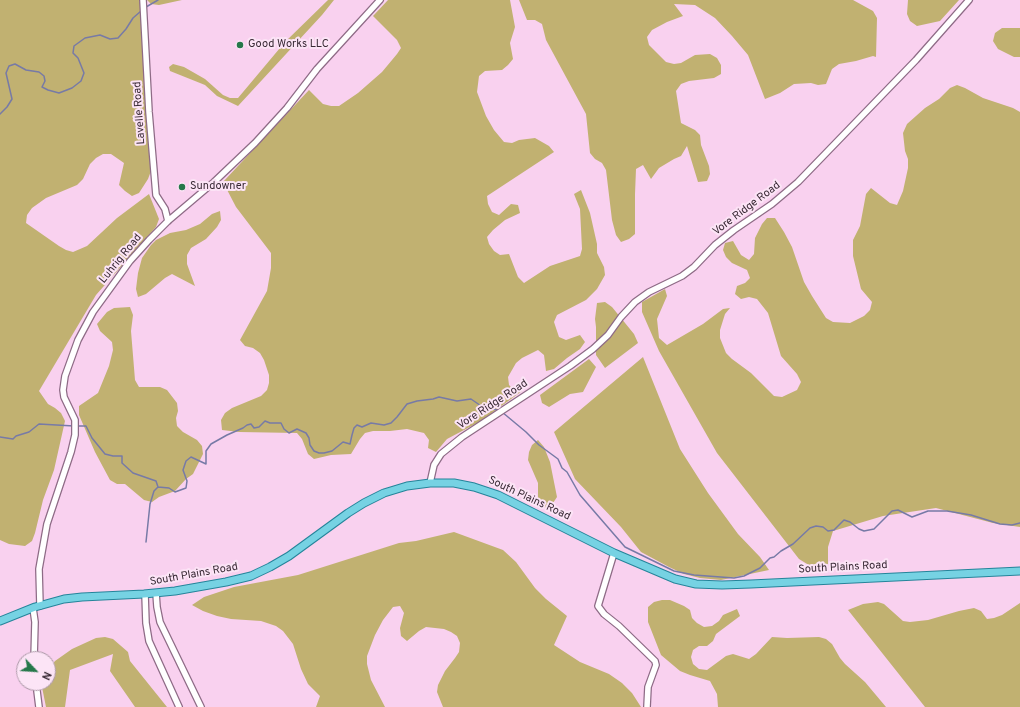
<!DOCTYPE html>
<html>
<head>
<meta charset="utf-8">
<style>
	body { margin:0 }
	#map { position:relative; width:1020px; height:707px; overflow:hidden; background:#f9d1ef; font-family:Overpass,sans-serif }
	canvas { display:block }
	.north { position:absolute; left:16px; top:651px; width:40px; height:40px; box-sizing:border-box; background:#fce4f6; border:1px solid #ae9aa9; border-radius:50%; rotate:115deg; font-size:11px; font-weight:700; line-height:16px; text-align:center; color:#392a35 }
	.north::after { content:''; display:block; margin:auto; width:14px; height:18px; background:#25784a; clip-path:polygon(50% 0,100% 100%,50% 72%,0 100%) }
</style>
</head>
<body>
<div id="map">
<canvas width="1020" height="707"></canvas>
<div class="north">N</div>
</div>
<script>
const ctx = document.querySelector('canvas').getContext('2d');
ctx.lineJoin = 'round';
function fill(path, color) { ctx.fillStyle = color; ctx.fill(path, 'evenodd'); }
const shape = rows => new Path2D(rows.map(r => 'M' + r).join(''));
function stroke(path, color, width, dash) { ctx.strokeStyle = color; ctx.lineWidth = width; ctx.lineCap = dash ? 'butt' : 'round'; ctx.setLineDash(dash || []); ctx.stroke(path); }
function write(font, color, halo, rows, align = 'center') {
  ctx.font = font + ' Overpass,sans-serif'; ctx.lineWidth = 4; ctx.setLineDash([]); ctx.textBaseline = 'middle'; ctx.strokeStyle = halo; ctx.fillStyle = color; for (const [text, x, y, turn = 0] of rows) {
    ctx.save(); ctx.translate(x, y); ctx.rotate((+turn || 0) * Math.PI / 180); ctx.textAlign = isNaN(turn) ? turn : align; if (halo) ctx.strokeText(text, 0, 0); ctx.fillText(text, 0, 0); ctx.restore();
  }
}
fill(shape([
	[0,0,139,0,141,6,145,93,151,171,148,179,139,193,132,196,125,191,119,185,124,163,111,154,103,154,96,158,90,164,83,179,77,185,46,198,32,208,27,215,26,223,59,246,66,250,73,252,87,246,117,218,149,194,159,219,156,227,96,295,39,391,48,404,55,408,61,413,65,421,54,470,43,500,35,533,32,541,25,546,9,544,0,540],
	[147,0,182,0,159,5,151,4],
	[328,0,334,0,322,15,238,106,217,96,205,85,170,71,169,67,173,64,184,67,205,79,223,95,230,98,238,98,285,42],
	[388,0,510,0,515,27,510,43,513,59,508,65,502,70,485,71,479,76,477,92,486,116,494,130,504,142,512,143,519,140,535,138,549,146,554,152,487,196,488,204,492,212,499,215,511,204,518,205,520,213,505,220,493,230,487,237,489,244,494,251,500,255,509,254,518,277,524,283,550,266,580,256,582,249,580,209,574,194,581,190,590,213,597,244,597,253,604,267,605,275,597,289,586,300,557,315,554,322,559,337,566,340,580,335,585,342,580,349,567,358,554,369,546,371,544,355,538,350,522,358,516,363,508,377,509,385,515,391,522,391,481,421,447,439,436,452,428,448,429,440,424,433,407,429,390,431,373,431,365,433,360,439,351,454,331,455,314,459,308,454,302,439,297,433,239,432,222,430,221,420,225,413,232,408,261,396,267,390,269,383,269,375,264,360,260,353,253,348,245,346,240,340,267,291,271,268,271,253,236,207,223,182,309,90,323,104,331,106,339,106,358,93,382,72,397,54,401,48,397,40,373,16],
	[519,0,853,0,873,11,877,18,876,57,873,56,856,61,839,64,832,69,826,84,818,85,811,83,794,84,780,93,765,99,748,55,732,36,715,18,695,5,674,4,683,16,667,22,652,30,647,37,649,45,666,62,674,64,681,63,695,55,710,54,717,58,721,65,721,74,714,78,689,81,681,84,676,91,681,123,695,130,700,135,701,145,709,166,710,174,707,181,698,182,687,146,681,156,674,159,659,168,651,179,643,165,636,169,635,194,635,234,629,239,621,242,616,235,612,220,606,170,602,163,595,159,590,153,586,114,546,40,542,24,535,20,527,20],
	[908,0,959,0,940,21,917,26,910,21,907,14],
	[1002,28,1020,28,1020,57,1014,57,998,49,993,41,995,33],
	[957,85,965,88,983,98,1013,108,1020,112,1020,527,993,523,936,508,883,516,833,531,828,547,828,564,812,567,799,559,717,453,659,351,642,312,642,302,665,289,667,296,657,319,659,338,667,345,703,324,723,309,730,308,725,314,720,330,720,338,726,353,732,359,751,373,774,396,782,397,797,390,801,382,797,374,781,356,768,313,757,299,749,297,741,299,735,294,737,286,745,283,750,278,747,270,732,263,726,257,723,250,725,243,733,241,741,255,749,260,754,254,755,238,762,224,767,218,775,218,784,232,792,247,804,282,812,296,826,318,833,322,850,323,864,316,870,310,872,302,861,289,853,256,853,240,860,226,866,194,871,188,890,203,897,205,903,191,908,168,908,159,905,151,903,133,907,124,925,108,939,99,950,88],
	[220,211,221,220,217,227,206,239,191,248,187,255,187,264,195,286,172,274,165,278,146,294,138,297,136,289,138,273,142,258,151,245,156,240,170,233,186,230,200,224,212,214],
	[605,302,612,307,634,334,638,343,605,368,596,355,596,327,595,319,597,303],
	[130,307,133,315,131,331,135,380,139,387,160,387,167,390,177,403,178,411,176,418,177,426,183,432,197,440,202,446,203,454,193,474,186,479,175,491,159,497,152,502,144,500,125,484,117,484,110,480,95,452,79,415,79,406,98,393,109,366,113,350,112,342,100,331,97,324,107,312,114,308],
	[643,357,680,449,708,493,738,534,760,557,769,570,721,580,700,578,684,574,669,567,641,552,621,527,575,479,554,432],
	[589,359,596,367,583,392,570,394,549,407,542,403,540,395],
	[538,440,544,447,550,462,557,497,549,509,541,507,538,499,538,483,528,460,529,452,532,445],
	[454,532,503,550,516,562,535,588,546,599,567,616,554,645,580,662,609,674,622,683,632,693,641,707,443,707,437,692,438,685,445,671,455,658,459,652,460,643,457,636,451,632,444,629,426,627,419,631,407,641,401,636,400,628,404,613,400,606,393,607,383,620,375,635,367,656,367,664,371,680,385,707,316,707,320,696,308,684,301,669,293,644,283,631,276,626,261,621,231,619,217,616,203,611,192,605,204,597,234,587,298,575,399,543,416,541],
	[662,600,670,600,684,606,690,610,692,618,697,623,704,627,712,626,719,621,723,615,737,609,740,616,716,634,713,641,707,646,699,646,693,650,691,657,693,664,699,669,707,670,726,656,733,654,749,659,756,654,772,637,787,638,819,637,826,639,832,644,840,658,845,664,865,682,886,707,718,707,717,694,710,681,690,675,680,671,661,655,648,622,648,607,654,602],
	[878,602,884,604,903,621,910,622,928,620,959,611,974,608,981,611,987,619,994,618,1002,615,1020,603,1020,707,925,707,848,610,863,604],
	[105,637,113,639,128,652,130,661,167,707,135,707,110,671,113,654,70,670,65,707,46,707,42,687,42,683,48,683,48,670,50,668,55,661,72,649,96,638]
]), '#c1b171');
stroke(shape([
	[146,7,158,0],
	[0,114,7,107,12,99,6,73,9,66,15,64,26,70,39,72,44,76,45,81,42,87,48,90,59,93,72,88,81,81,84,73,78,58,73,53,74,46,85,38,100,35,110,39,118,38,126,29,133,18,141,11],
	[502,412,526,432,539,445,558,459,562,468,567,472,580,495,625,547,674,571,694,575,734,578,744,576,760,568,770,558,774,557,781,551,793,544,810,528,816,526,823,527,828,531,834,530,844,520,850,522,859,529,864,531,874,529,892,511,898,510,912,517,928,511,947,511,971,515,1000,524,1012,525,1020,523],
	[77,426,86,426,92,438,105,454,113,456,122,456,122,463,133,473,156,481,158,487,169,488,175,492,186,488,187,481,183,470,186,461,191,457,206,464,206,451,211,444,227,435,243,428,247,425,251,424,254,428,259,427,265,421,270,423,281,423,284,429,289,433,297,429,306,433,309,438,310,445,314,451,319,453,324,453,332,451,343,442,350,444,352,435,354,428,357,425,362,427,371,423,384,425,391,423,397,417,407,404,417,401,433,399,439,397,457,401,471,399,484,408,499,410],
	[0,437,13,439,16,436,29,432,39,424,74,426],
	[146,542,150,504,154,491,158,487]
]), '#777aa6', 1.5);
const minor = shape([
	[143,0,149,112,156,195,165,209,168,221],
	[430,483,434,465,441,454,462,437,570,366,593,349,608,335,621,317,635,302,649,292,682,276,694,267,715,245,734,230,772,204,798,182,916,60,969,0],
	[614,553,598,606,604,614,619,626,655,661,656,665,648,687,647,707],
	[156,593,157,607,160,622,201,707],
	[145,594,146,623,149,641,179,707],
	[40,606,39,569,47,524,71,452,75,435,75,420,64,397,63,390,65,376,78,340,93,312,130,261,149,240,168,221,214,182,255,143,287,108,317,69,380,0],
	[33,608,35,622,34,659],
	[36,683,39,707]
]);
const major = shape([
	[0,621,35,607,64,599,82,597,144,594,175,591,226,582,251,576,270,567,289,556,348,513,364,503,384,493,407,486,430,483,454,483,474,487,498,495,614,553,675,579,696,584,722,585,751,584,1020,571]
]);
stroke(minor, '#8e6b86', 8);
stroke(major, '#25849a', 9);
stroke(minor, '#fff', 5.5);
stroke(major, '#76d2e3', 7);
for (const [x, y, r, color] of [
	[240,45,4,"#25784a"],
	[182,187,4,"#25784a"]
]) { const dot = new Path2D(); dot.arc(x, y, r, 0, 2 * Math.PI); ctx.fillStyle = color; ctx.fill(dot); stroke(dot, '#fce4f6', 1.5); }
write('11px', '#392a35', '#fce4f6', [
	["Good Works LLC",248,45],
	["Sundowner",190,187]
], 'left');
write('11px', '#392a35', '#fce4f6', [
	["Lavelle Road",140,113,-94],
	["Vore Ridge Road",747,209,-37],
	["Luhrig Road",121,259,-51],
	["Vore Ridge Road",493,405,-33],
	["South Plains Road",529,499,25],
	["South Plains Road",843,568,-3],
	["South Plains Road",194,575,-10]
]);
</script>
</body>
</html>
